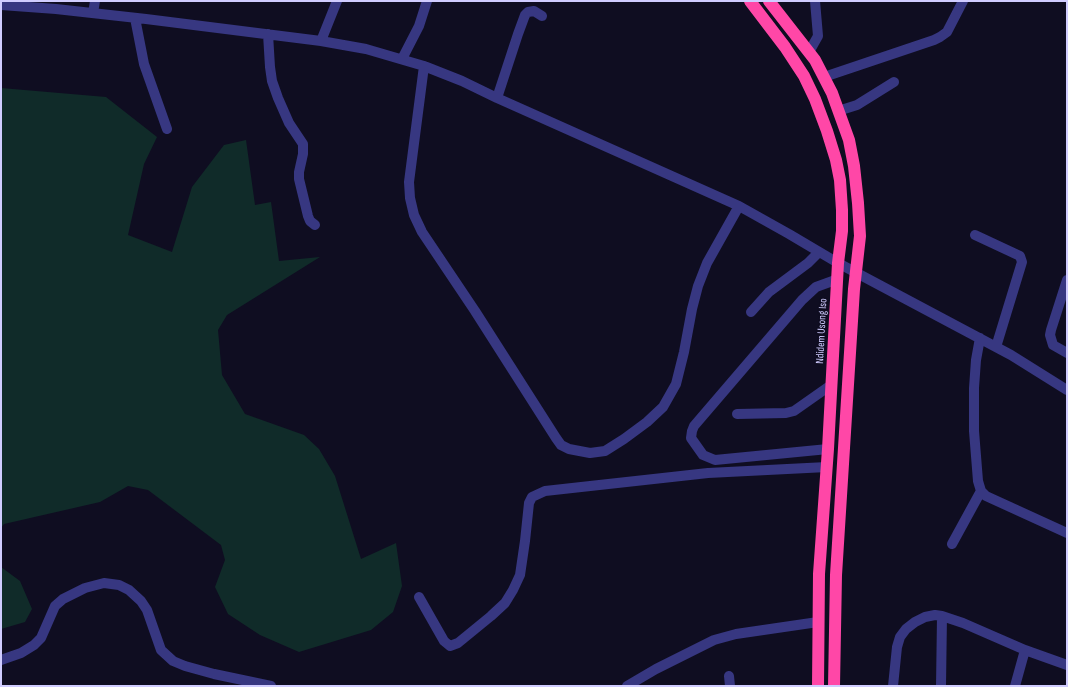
<!DOCTYPE html>
<html>
<head>
<meta charset="utf-8">
<style>
	body { margin:0 }
	#map { position:relative; width:1068px; height:687px; overflow:hidden; background:#0f0d21; font-family:"Sofia Sans Condensed",sans-serif }
	canvas { display:block }
	.frame { position:absolute; inset:0; border:2px solid #d0ccff; pointer-events:none }
</style>
</head>
<body>
<div id="map">
<canvas width="1068" height="687"></canvas>
<div class="frame"></div>
</div>
<script>
const ctx = document.querySelector('canvas').getContext('2d');
ctx.lineJoin = 'round';
function fill(path, color) { ctx.fillStyle = color; ctx.fill(path, 'evenodd'); }
const shape = rows => new Path2D(rows.map(r => 'M' + r).join(''));
function stroke(path, color, width, dash) { ctx.strokeStyle = color; ctx.lineWidth = width; ctx.lineCap = dash ? 'butt' : 'round'; ctx.setLineDash(dash || []); ctx.stroke(path); }
function write(font, color, halo, rows, align = 'center') {
  ctx.font = font + ' "Sofia Sans Condensed",sans-serif'; ctx.lineWidth = 3; ctx.setLineDash([]); ctx.textBaseline = 'middle'; ctx.strokeStyle = halo; ctx.fillStyle = color; for (const [text, x, y, turn = 0] of rows) {
    ctx.save(); ctx.translate(x, y); ctx.rotate((+turn || 0) * Math.PI / 180); ctx.textAlign = isNaN(turn) ? turn : align; if (halo) ctx.strokeText(text, 0, 0); ctx.fillText(text, 0, 0); ctx.restore();
  }
}
fill(shape([
	[1,88,106,97,157,137,144,164,128,235,172,252,192,187,224,145,246,140,255,205,271,202,279,261,320,257,227,315,218,330,222,375,245,414,304,435,319,449,335,476,361,559,396,543,402,586,393,612,371,630,299,652,260,635,228,614,215,587,225,560,221,545,148,490,128,486,100,502,4,524,1,528],
	[1,567,20,581,32,609,25,622,1,629]
]), '#102b29');
stroke(shape([
	[1,5,56,9,146,19,321,41,366,49,424,66,462,81,497,98,739,206,789,234,838,263,1011,355,1067,390],
	[93,13,95,1],
	[135,18,144,64,167,129],
	[268,34,270,67,272,81,278,98,289,123,303,144,303,154,299,172,299,179,308,216,310,221,315,225],
	[321,41,337,1],
	[809,52,818,36,815,1],
	[402,59,419,26,427,1],
	[424,66,409,182,410,198,414,215,422,232,475,311,556,438,561,445,569,449,590,453,605,451,624,439,647,422,663,407,676,384,684,352,692,309,698,286,707,263,739,206],
	[824,77,934,40,940,37,947,32,963,1],
	[497,98,518,34,525,15,528,12,534,11,542,16],
	[838,111,857,105,894,82],
	[975,235,1020,256,1022,262,996,347],
	[1067,280,1051,330,1050,335,1053,345,1067,353],
	[751,312,769,292,808,263,819,252],
	[980,338,976,360,974,388,974,431,978,481,981,491,986,496,1067,533],
	[737,414,786,413,794,411,831,385],
	[828,449,715,460,703,455,691,438,692,431,694,426,802,300,816,287,838,279],
	[952,544,981,491],
	[419,597,444,641,450,646,458,643,491,616,505,603,513,590,520,575,525,541,529,503,532,497,545,491,708,473,827,467],
	[1,660,21,653,34,645,41,638,55,606,63,599,85,588,104,583,119,585,129,590,141,601,147,610,161,650,173,661,185,666,214,674,271,686],
	[729,676,730,686],
	[627,686,656,669,714,640,736,634,818,622],
	[893,686,897,647,900,637,906,629,915,622,925,617,935,615,942,616,963,623,1025,650,1067,665],
	[941,686,942,616],
	[1015,686,1025,650]
]), '#373781', 10);
stroke(shape([
	[750,1,785,47,804,76,815,99,827,131,836,160,840,180,842,210,842,231,838,263,828,449,819,574,818,686],
	[769,1,815,60,832,93,849,140,854,166,858,203,860,236,854,289,836,575,834,686]
]), '#ff47a7', 12);
write('11px', '#d0ccff', '#0f0d21', [
	["Ndidem Usong Iso",822,331,-87]
]);
</script>
</body>
</html>
